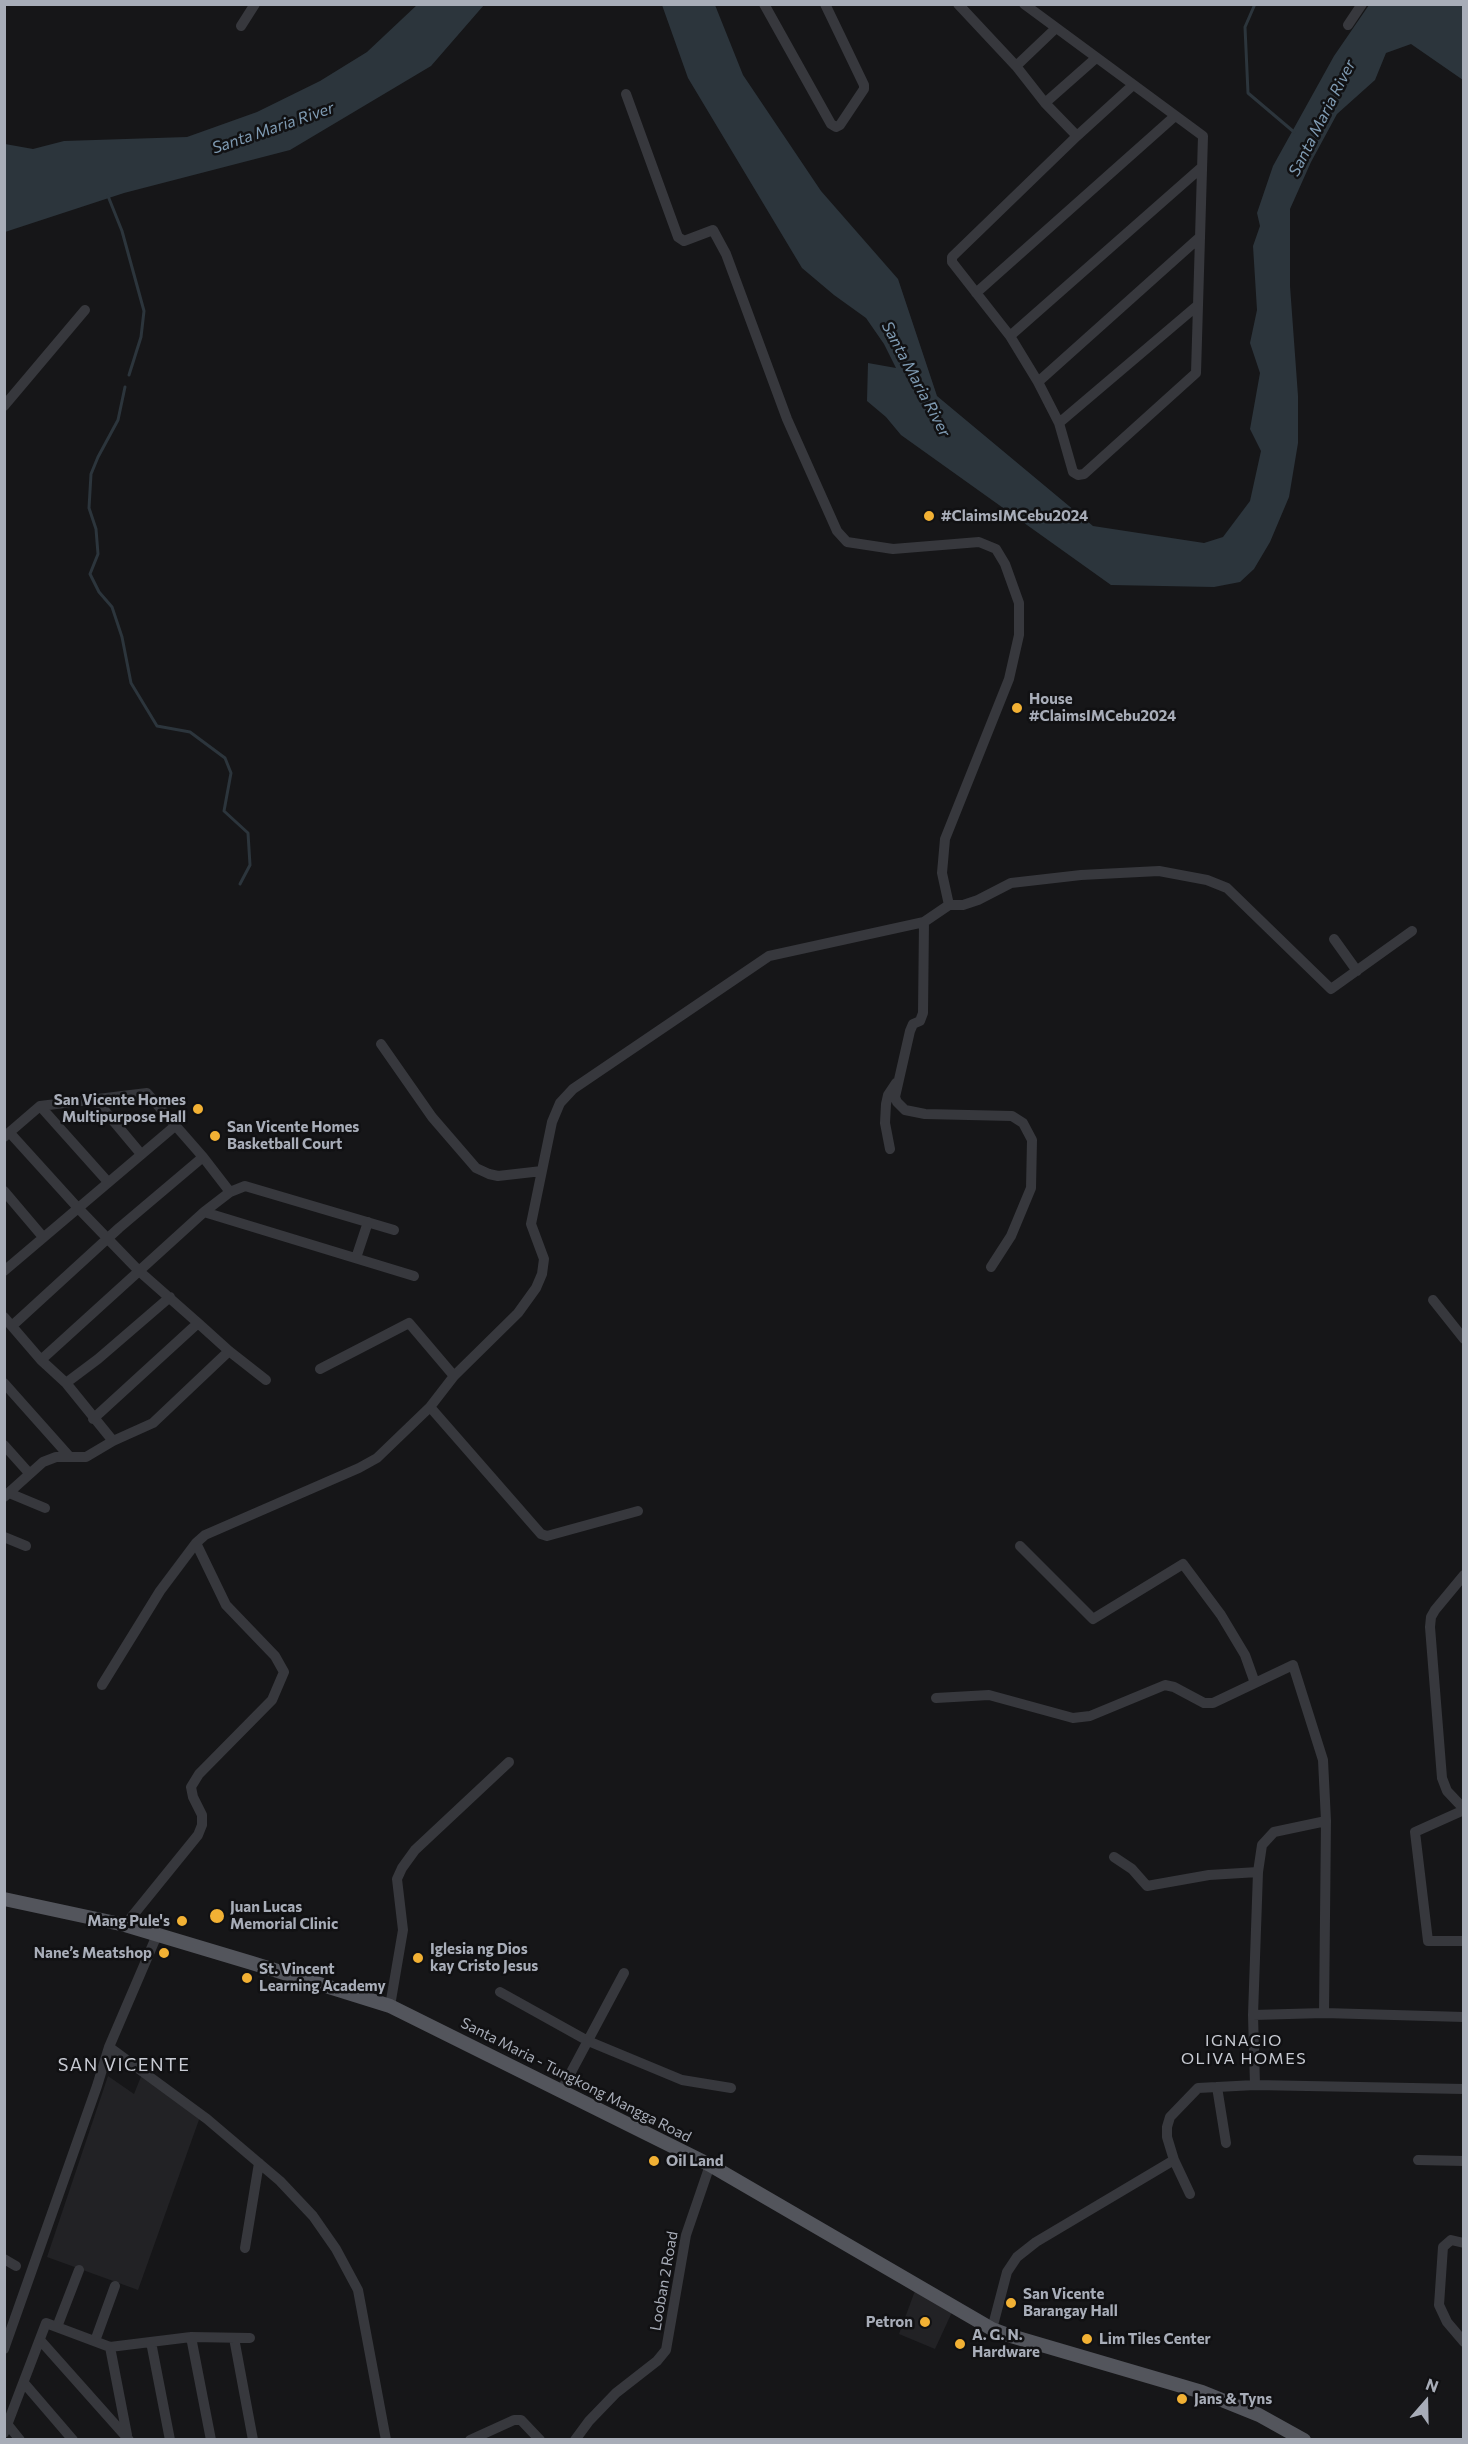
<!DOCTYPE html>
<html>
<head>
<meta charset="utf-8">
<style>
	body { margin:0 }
	#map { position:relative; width:1468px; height:2444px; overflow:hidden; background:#161618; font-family:Commissioner,sans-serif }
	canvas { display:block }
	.frame { position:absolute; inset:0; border:6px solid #a8adb8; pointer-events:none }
	.north { position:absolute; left:1396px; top:2372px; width:60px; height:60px; -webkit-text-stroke:4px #111113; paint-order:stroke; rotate:20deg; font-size:16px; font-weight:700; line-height:24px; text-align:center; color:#a8adb8 }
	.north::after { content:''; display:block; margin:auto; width:21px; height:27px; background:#a8adb8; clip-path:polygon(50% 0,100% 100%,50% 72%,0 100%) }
</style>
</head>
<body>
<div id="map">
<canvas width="1468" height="2444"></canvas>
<div class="frame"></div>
<div class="north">N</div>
</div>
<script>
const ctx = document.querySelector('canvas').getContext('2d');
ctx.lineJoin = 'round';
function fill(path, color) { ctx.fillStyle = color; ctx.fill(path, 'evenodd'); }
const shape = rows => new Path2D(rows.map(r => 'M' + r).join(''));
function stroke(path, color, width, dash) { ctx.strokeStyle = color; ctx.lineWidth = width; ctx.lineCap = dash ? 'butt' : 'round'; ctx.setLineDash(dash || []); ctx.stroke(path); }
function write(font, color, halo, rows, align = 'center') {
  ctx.font = font + ' Commissioner,sans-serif'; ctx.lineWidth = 5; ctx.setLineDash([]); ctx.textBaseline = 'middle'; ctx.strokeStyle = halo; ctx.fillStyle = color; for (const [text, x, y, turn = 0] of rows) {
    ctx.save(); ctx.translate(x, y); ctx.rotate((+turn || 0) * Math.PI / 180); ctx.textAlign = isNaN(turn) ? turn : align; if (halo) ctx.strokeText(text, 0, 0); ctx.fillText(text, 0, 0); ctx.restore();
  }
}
fill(shape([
	[142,2074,200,2117,138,2290,47,2257,108,2076,134,2094],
	[916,2288,953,2310,935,2349,899,2334]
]), '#222225');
fill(shape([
	[418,4,484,5,431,66,290,150,124,193,5,232,5,144,33,149,64,141,187,137,257,112,320,81,367,52],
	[662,5,715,5,743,75,821,191,898,279,937,396,1093,526,1204,543,1223,537,1250,501,1261,451,1250,429,1260,373,1250,343,1257,310,1253,246,1260,226,1257,213,1273,166,1334,56,1369,5,1463,5,1463,80,1411,44,1386,53,1375,80,1337,114,1311,162,1290,209,1290,286,1298,396,1298,443,1289,497,1270,542,1254,569,1240,582,1214,587,1111,585,901,435,886,417,867,401,868,363,896,368,884,344,866,318,834,295,802,268,688,78]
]), '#2c353c');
stroke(shape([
	[1255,4,1245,27,1248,93,1294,132],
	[108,196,122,231,144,311,141,337,129,375],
	[125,387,118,420,98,457,91,474,89,508,96,529,98,554,90,574,99,592,112,607,122,637,131,683,157,726,190,732,225,758,231,773,224,811,248,833,250,865,240,884]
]), '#2c353c', 3);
stroke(shape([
	[764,4,831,124,836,127,840,125,864,89,864,85,825,4],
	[958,4,1016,66,1045,103,1077,136],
	[1024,4,1203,136,1196,373,1084,474,1078,475,1073,472,1059,423,1038,382,1010,336,952,262,952,257,1077,136,1133,85],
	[1348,25,1362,4],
	[241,26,255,4],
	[1016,66,1056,28],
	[626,94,678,237,684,241,713,230,726,254,787,419,837,531,847,542,893,549,979,542,996,549,1005,564,1019,603,1019,635,1009,679,945,839,942,873,949,905],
	[1045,103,1096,58],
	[976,293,1175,116],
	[1010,336,1202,167],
	[1038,382,1200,237],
	[4,406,85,310],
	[1059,423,1198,305],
	[924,922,923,1013,920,1021,913,1024,910,1031,895,1097,897,1102,905,1110,925,1114,1012,1116,1023,1123,1032,1140,1031,1188,1011,1236,991,1267],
	[1334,939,1357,971],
	[381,1044,432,1117,476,1168,489,1174,498,1176,542,1171],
	[95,1099,141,1154],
	[40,1106,108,1182],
	[10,1133,78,1208,139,1271,198,1323,93,1419],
	[4,1137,40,1106,147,1093,203,1157,230,1192,204,1212,41,1360],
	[890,1149,885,1123,886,1104,888,1095,896,1083],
	[4,1191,43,1237],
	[230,1192,245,1186,394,1230],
	[204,1212,414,1276],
	[356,1258,368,1222],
	[4,1271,175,1126],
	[1433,1300,1464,1339],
	[4,1317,41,1360,66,1383,113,1441],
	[198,1323,229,1351,266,1380],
	[13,1325,119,1228,203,1157],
	[320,1369,409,1323,454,1376],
	[4,1383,69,1456],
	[66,1383,98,1359,170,1297],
	[430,1407,541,1534,547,1536,638,1511],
	[4,1445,29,1473],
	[9,1493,45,1508],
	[4,1497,43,1462,56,1457,86,1457,113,1441,153,1423,229,1351],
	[4,1537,26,1546],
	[1020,1546,1093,1619,1183,1564,1221,1615,1245,1655,1255,1683],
	[1464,1575,1435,1610,1431,1617,1430,1627,1442,1778,1447,1791,1464,1809],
	[102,1685,160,1591,196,1543],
	[936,1698,989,1695,1073,1718,1090,1716,1165,1685,1174,1687,1204,1703,1213,1703,1293,1665,1323,1760,1326,1821,1324,2013],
	[1464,1810,1415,1832,1428,1941,1464,1941],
	[1114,1857,1132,1869,1147,1886,1209,1875,1258,1872],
	[125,1925,198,1835,202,1825,202,1815,193,1797,191,1787,199,1774,272,1700,284,1672,275,1656,226,1605,196,1543,205,1535,359,1468,377,1458,430,1407,454,1376,518,1313,536,1288,542,1274,544,1259,531,1224,552,1122,560,1103,573,1089,769,956,924,922,949,905,963,905,978,900,1011,883,1081,875,1159,871,1207,880,1227,888,1331,989,1412,931],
	[500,1992,588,2041,682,2080,731,2088],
	[390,2006,403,1930,397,1879,402,1868,415,1850,509,1762],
	[1253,2015,1324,2013,1464,2017],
	[109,2047,207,2119,280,2181,313,2216,336,2249,358,2290,386,2440],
	[1255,2085,1253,2015,1258,1872,1262,1845,1274,1832,1326,1821],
	[1217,2087,1226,2143],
	[561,2091,624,1973],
	[1418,2160,1464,2161],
	[1190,2194,1174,2160,1167,2137,1167,2127,1170,2117,1198,2088,1255,2085,1464,2089],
	[1464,2243,1451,2240,1443,2247,1439,2305,1447,2322,1464,2342],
	[245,2248,259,2163],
	[4,2259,16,2266],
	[57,2327,79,2270],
	[992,2329,1007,2272,1017,2257,1036,2242,1174,2160],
	[191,2337,211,2440],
	[234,2338,253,2440],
	[40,2340,129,2440],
	[95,2341,115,2286],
	[151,2342,170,2440],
	[110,2347,127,2435],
	[4,2349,97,2086,109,2047,157,1935],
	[24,2383,73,2440],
	[8,2425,20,2440],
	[4,2433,46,2323,110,2347,191,2337,250,2338],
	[470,2440,514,2420,521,2420,540,2440],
	[575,2440,589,2421,616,2393,657,2361,666,2350,686,2235,710,2165]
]), '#37383d', 10);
stroke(shape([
	[4,1899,125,1925,252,1963,390,2006,710,2165,992,2329,1011,2336,1202,2392,1259,2415,1304,2440]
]), '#53555c', 14);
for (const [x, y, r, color] of [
	[929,516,6,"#f2b134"],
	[1017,708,6,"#f2b134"],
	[198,1109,6,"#f2b134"],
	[215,1136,6,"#f2b134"],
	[217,1916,8,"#f2b134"],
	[182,1921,6,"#f2b134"],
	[164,1953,6,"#f2b134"],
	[418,1958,6,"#f2b134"],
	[247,1978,6,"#f2b134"],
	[654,2161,6,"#f2b134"],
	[1011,2303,6,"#f2b134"],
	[925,2322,6,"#f2b134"],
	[1087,2339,6,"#f2b134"],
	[960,2344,6,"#f2b134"],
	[1182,2399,6,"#f2b134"]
]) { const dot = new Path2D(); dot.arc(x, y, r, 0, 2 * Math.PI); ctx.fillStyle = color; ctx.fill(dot); stroke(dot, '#111113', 2); }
write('bold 15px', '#a8adb8', '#111113', [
	["#ClaimsIMCebu2024",941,516],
	["House",1029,699],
	["#ClaimsIMCebu2024",1029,716],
	["San Vicente Homes",186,1100,"right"],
	["Multipurpose Hall",186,1117,"right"],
	["San Vicente Homes",227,1127],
	["Basketball Court",227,1144],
	["Juan Lucas",230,1907],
	["Memorial Clinic",230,1924],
	["Mang Pule's",170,1921,"right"],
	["Iglesia ng Dios",430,1949],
	["kay Cristo Jesus",430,1966],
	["Nane’s Meatshop",152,1953,"right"],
	["St. Vincent",259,1969],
	["Learning Academy",259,1986],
	["Oil Land",666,2161],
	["San Vicente",1023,2294],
	["Barangay Hall",1023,2311],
	["Petron",913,2322,"right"],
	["A. G. N.",972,2335],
	["Hardware",972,2352],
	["Lim Tiles Center",1099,2339],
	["Jans & Tyns",1194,2399]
], 'left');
write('15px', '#a8adb8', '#111113', [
	["Santa Maria - Tungkong Mangga Road",576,2080,27],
	["Looban 2 Road",664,2281,-80]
]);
write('italic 16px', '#7f9bb3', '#111113', [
	["Santa Maria River",1322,118,-63],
	["Santa Maria River",273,128,-19],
	["Santa Maria River",916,379,62]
]);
ctx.letterSpacing = '1.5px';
write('16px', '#c9ccd4', '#111113', [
	["IGNACIO",1244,2041],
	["OLIVA HOMES",1244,2059]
]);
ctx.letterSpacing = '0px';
ctx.letterSpacing = '1.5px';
write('18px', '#c9ccd4', '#111113', [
	["SAN VICENTE",124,2065]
]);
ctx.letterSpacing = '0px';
</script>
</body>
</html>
